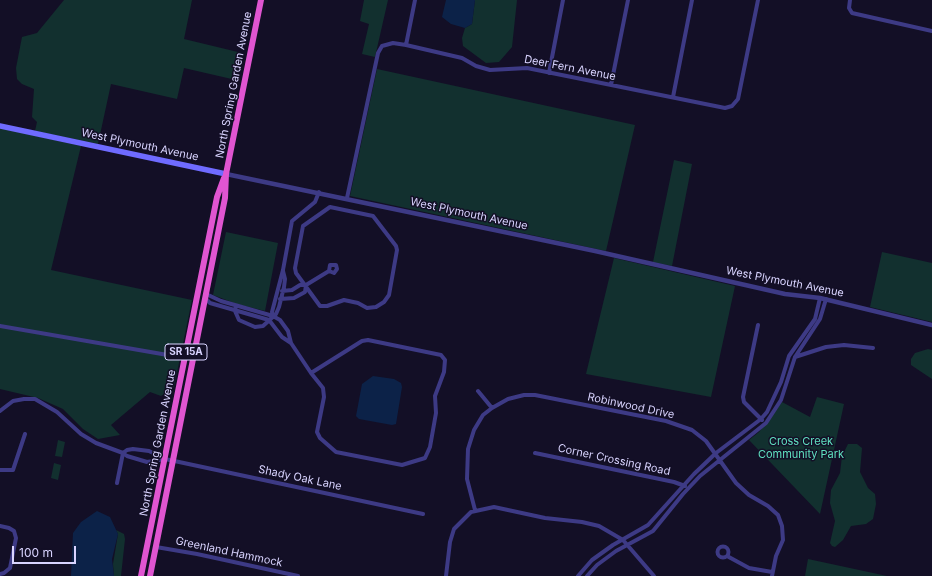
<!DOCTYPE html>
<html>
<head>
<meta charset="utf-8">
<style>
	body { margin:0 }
	#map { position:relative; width:932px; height:576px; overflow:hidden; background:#130f26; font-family:Inter,sans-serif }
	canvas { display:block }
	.scale { position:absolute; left:12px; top:546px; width:64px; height:18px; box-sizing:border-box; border:2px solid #d9d4ff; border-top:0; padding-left:5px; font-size:12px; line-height:14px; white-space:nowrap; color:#d9d4ff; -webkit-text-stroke:3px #130f26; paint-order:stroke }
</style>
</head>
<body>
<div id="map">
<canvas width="932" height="576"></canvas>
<div class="scale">100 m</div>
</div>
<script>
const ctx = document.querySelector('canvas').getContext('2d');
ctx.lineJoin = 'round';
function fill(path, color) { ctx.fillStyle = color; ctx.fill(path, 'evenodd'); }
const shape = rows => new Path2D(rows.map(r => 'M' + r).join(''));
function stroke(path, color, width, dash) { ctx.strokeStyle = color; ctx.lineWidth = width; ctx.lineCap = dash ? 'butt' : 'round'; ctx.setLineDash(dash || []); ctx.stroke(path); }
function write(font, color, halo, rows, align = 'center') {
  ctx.font = font + ' Inter,sans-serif'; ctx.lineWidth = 3; ctx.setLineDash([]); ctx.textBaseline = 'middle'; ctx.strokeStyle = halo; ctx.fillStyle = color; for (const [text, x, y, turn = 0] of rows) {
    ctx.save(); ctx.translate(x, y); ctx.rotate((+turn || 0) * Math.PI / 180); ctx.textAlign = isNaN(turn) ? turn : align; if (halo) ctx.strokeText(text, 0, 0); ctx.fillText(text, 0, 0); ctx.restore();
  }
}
fill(shape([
	[64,0,192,0,184,39,242,53,236,80,184,68,177,99,111,84,98,144,35,131,37,122,32,117,34,89,22,84,17,79,16,68,22,37,37,33],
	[364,0,388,0,375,57,362,54,369,24,360,21],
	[475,0,517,0,512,47,499,62,486,63,463,46,462,38,465,28,472,24],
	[377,69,635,125,606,251,350,196],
	[0,128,81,146,51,270,192,300,174,387,161,396,150,392,111,425,120,435,98,439,83,429,63,409,38,398,0,389],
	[674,160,692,164,672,266,653,262],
	[226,232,278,243,265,311,237,304,213,295],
	[882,252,932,263,932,322,870,307],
	[614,258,735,286,711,397,586,374],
	[928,349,932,350,932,379,911,365,911,359,915,353],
	[817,397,844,404,820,514,749,440,759,432,782,402,810,417],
	[58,440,65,442,62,457,55,456],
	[848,444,857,444,862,448,860,472,868,488,875,494,876,504,873,519,866,524,851,526,843,540,835,547,832,546,830,543,835,521,830,503,831,490,840,473,842,456],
	[54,463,61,465,58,480,51,478],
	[116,530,124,534,125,539,121,576,114,576,113,564,118,534],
	[808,559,887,576,805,576]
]), '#12302f');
fill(shape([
	[446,0,475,0,472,24,465,28,451,24,442,17],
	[373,376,394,379,401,383,402,387,396,424,392,425,359,419,356,416,362,384],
	[97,511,110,517,118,534,112,559,114,576,71,576,73,533,81,522]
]), '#0c2248');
stroke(shape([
	[850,0,849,8,852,13,932,31],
	[406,45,415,0],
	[549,73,563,0],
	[611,85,628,0],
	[673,97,692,0],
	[347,198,378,53,382,46,393,43,406,45,462,58,476,66,490,70,527,68,725,108,732,106,738,99,758,0],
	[330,207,373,216,396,246,397,250,389,295,384,302,376,307,367,308,358,303,344,300,327,306,320,306,296,273,295,268,303,226,330,207],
	[282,291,292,290,300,285,306,285,329,271,334,273,337,269,336,265,330,265,329,271],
	[206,294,221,301,273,316,280,320,288,331,291,343,311,373],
	[205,298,210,303,269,320,282,337,291,343],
	[280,299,294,298,305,292,306,285],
	[236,306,235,311,239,320,255,327,263,326,276,314,279,307,284,287,285,279,283,271],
	[273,316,272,312,283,270,292,221,315,202,319,192],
	[758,325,743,397,744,402,762,420],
	[0,326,185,358],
	[368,340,441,355,445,360,444,372,435,396,436,413,430,447,425,458,402,465,336,452,320,438,317,432,324,397,323,388,311,373,362,341,368,340],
	[795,357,826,347,844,345,873,348],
	[478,391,492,408],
	[0,411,13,401,24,399,35,399,57,412,81,434,96,443,123,453,127,456,147,462,165,459],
	[123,453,127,450,133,449,149,451,165,459,423,514],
	[535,453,674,482,685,486],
	[0,470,13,470,25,434],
	[117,483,123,453],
	[475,510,467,479,468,449,474,430,483,415,492,408,508,399,524,395,535,395,666,421,692,430,706,441,736,483,749,495,768,506,778,515,782,526,783,540,776,556,772,576],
	[0,526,9,528,14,531,16,538,10,568,4,573,0,574],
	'717.5 552a5.5 5.5 0 1 1 11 0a5.5 5.5 0 1 1-11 0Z',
	[156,547,197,554,298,576],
	[727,556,749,568,772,572],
	[446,576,450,542,454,529,471,512,494,507,545,518,582,522,599,526,623,540,654,576],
	[578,576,592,560,613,545,648,525,694,474,716,453,761,419,767,412,781,382,789,356,815,319,820,298],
	[587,576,597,565,616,551,653,531,683,494,700,476,766,423,781,400,795,357,820,319,826,299]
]), '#3d3a85', 4);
stroke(shape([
	[226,174,595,251,785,294,820,298,932,325]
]), '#3d3a85', 4.5);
stroke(shape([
	[0,126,226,174]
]), '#6f6bff', 5.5);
stroke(shape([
	[141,576,217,197,224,178],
	[150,576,225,198,226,174,261,0]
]), '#e055d1', 6);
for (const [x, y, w] of [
	[186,352,42]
]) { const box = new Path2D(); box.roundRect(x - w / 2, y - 8, w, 16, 3); ctx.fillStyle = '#130f26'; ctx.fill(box); stroke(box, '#d9d4ff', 1); }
write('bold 10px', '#d9d4ff', null, [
	["SR 15A",186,352]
]);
write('11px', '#d9d4ff', '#130f26', [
	["Deer Fern Avenue",570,68,11],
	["North Spring Garden Avenue",234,85,-79],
	["West Plymouth Avenue",140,145,12],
	["West Plymouth Avenue",469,214,12],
	["West Plymouth Avenue",785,282,11],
	["Robinwood Drive",631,406,12],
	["North Spring Garden Avenue",158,443,-79],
	["Corner Crossing Road",614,460,12],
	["Shady Oak Lane",300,478,12],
	["Greenland Hammock",229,552,12]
]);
write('11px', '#5fe0c0', '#130f26', [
	["Cross Creek",801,442],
	["Community Park",801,455]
]);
</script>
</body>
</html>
